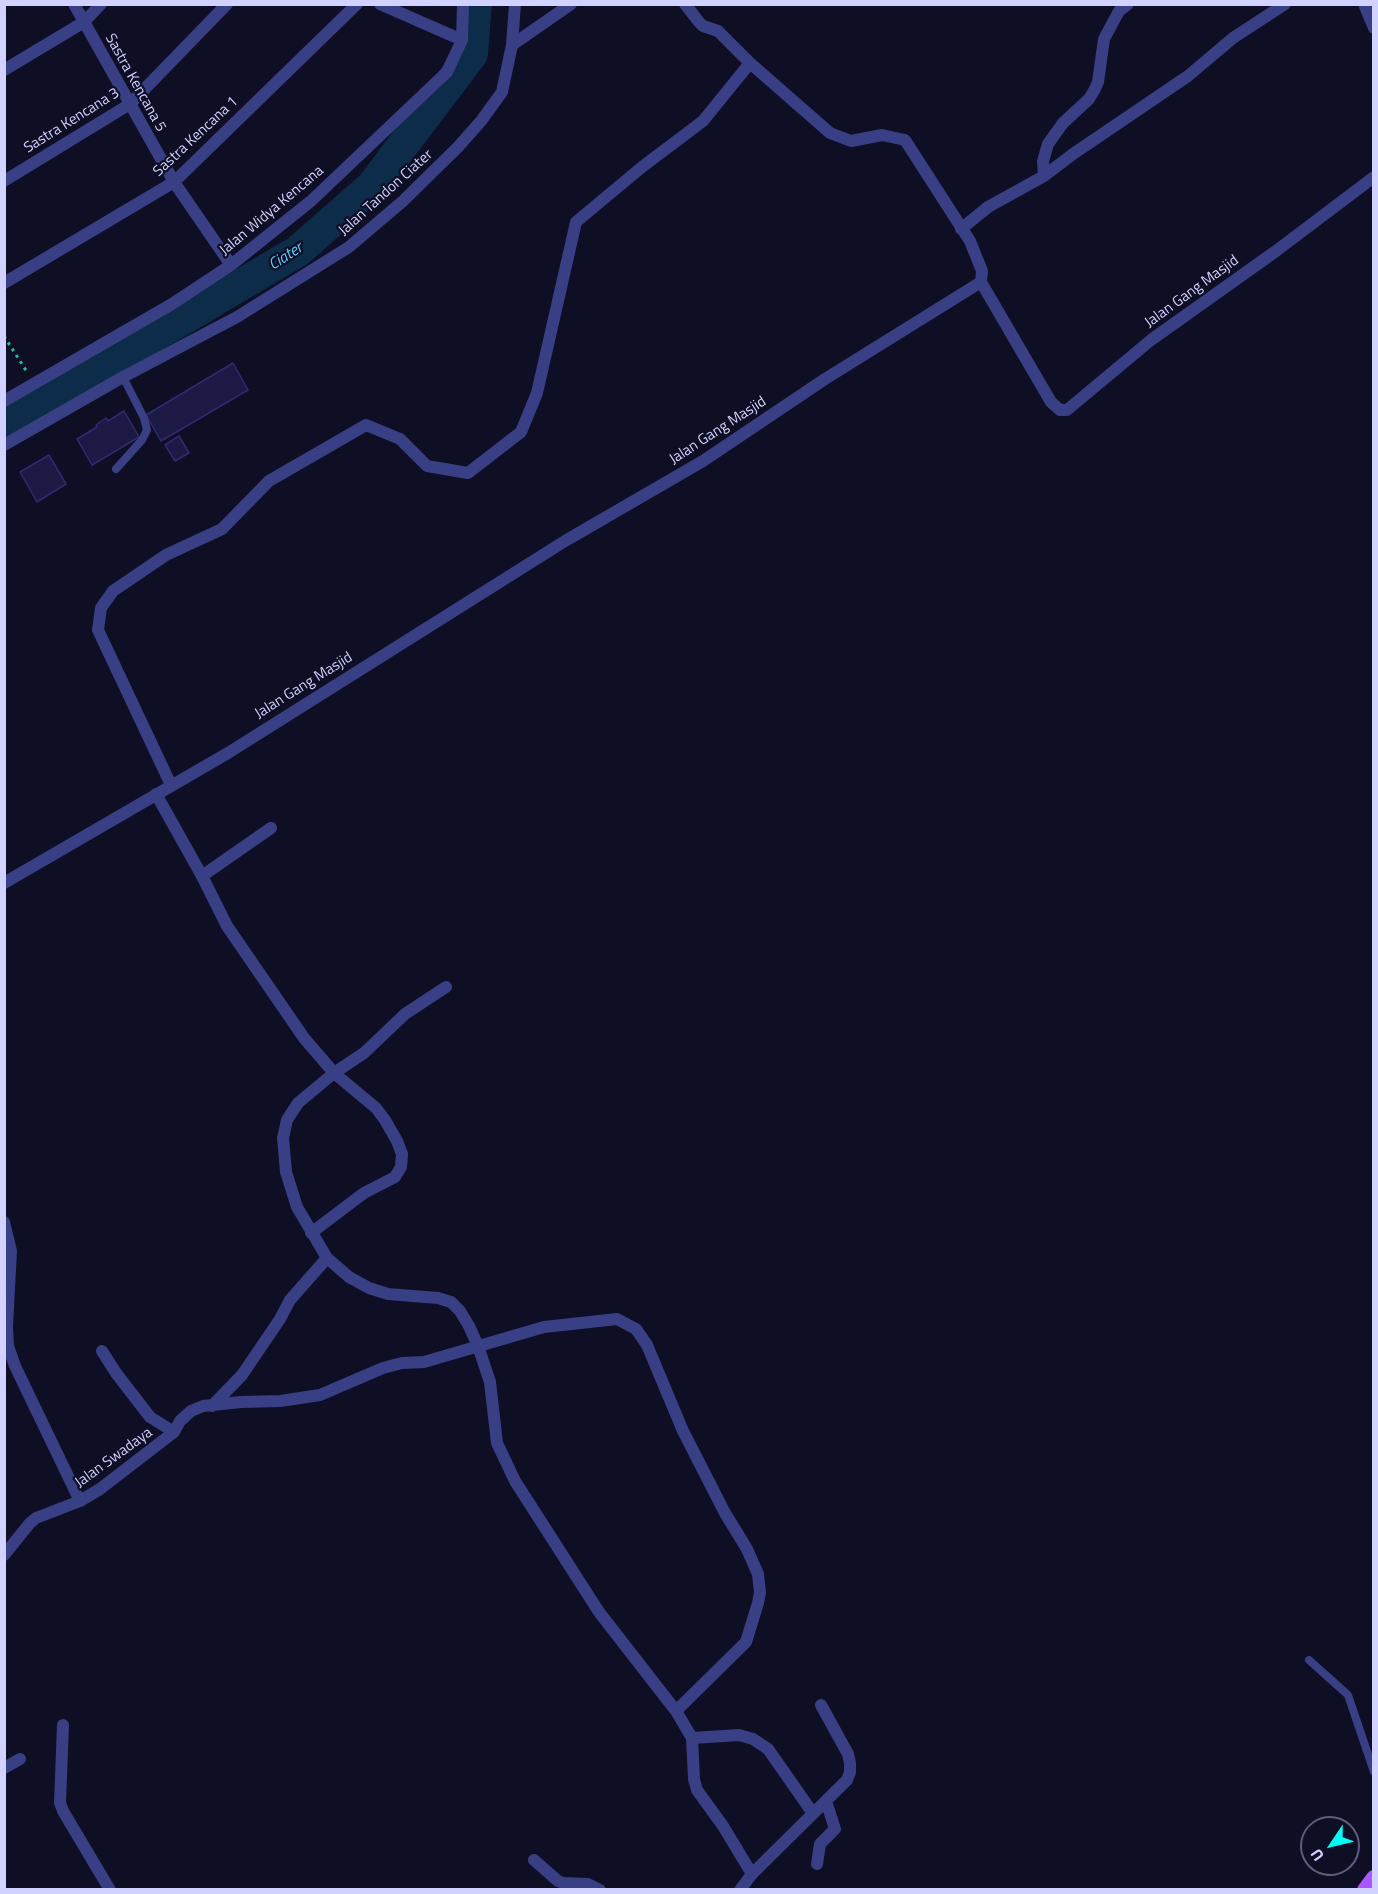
<!DOCTYPE html>
<html>
<head>
<meta charset="utf-8">
<style>
	body { margin:0 }
	#map { position:relative; width:1378px; height:1894px; overflow:hidden; background:#0e0e24; font-family:"Titillium Web",sans-serif }
	canvas { display:block }
	.frame { position:absolute; inset:0; border:6px solid #d1d2ff; pointer-events:none }
	.north { position:absolute; left:1300px; top:1816px; width:60px; height:60px; box-sizing:border-box; background:#0e0e24; border:2px solid #5c5c7c; border-radius:50%; rotate:235deg; font-size:16px; font-weight:700; line-height:24px; text-align:center; color:#d1d2ff }
	.north::after { content:''; display:block; margin:auto; width:21px; height:27px; background:#00fcf2; clip-path:polygon(50% 0,100% 100%,50% 72%,0 100%) }
</style>
</head>
<body>
<div id="map">
<canvas width="1378" height="1894"></canvas>
<div class="frame"></div>
<div class="north">U</div>
</div>
<script>
const ctx = document.querySelector('canvas').getContext('2d');
ctx.lineJoin = 'round';
const shape = rows => new Path2D(rows.map(r => 'M' + r).join(''));
function stroke(path, color, width, dash) { ctx.strokeStyle = color; ctx.lineWidth = width; ctx.lineCap = dash ? 'butt' : 'round'; ctx.setLineDash(dash || []); ctx.stroke(path); }
function fill(path, color) { ctx.fillStyle = color; ctx.fill(path, 'evenodd'); }
function write(font, color, halo, rows, align = 'center') {
  ctx.font = font + ' "Titillium Web",sans-serif'; ctx.lineWidth = 4.5; ctx.setLineDash([]); ctx.textBaseline = 'middle'; ctx.strokeStyle = halo; ctx.fillStyle = color; for (const [text, x, y, turn = 0] of rows) {
    ctx.save(); ctx.translate(x, y); ctx.rotate((+turn || 0) * Math.PI / 180); ctx.textAlign = isNaN(turn) ? turn : align; if (halo) ctx.strokeText(text, 0, 0); ctx.fillText(text, 0, 0); ctx.restore();
  }
}
stroke(shape([
	[4,425,298,251,372,186,472,54,476,4]
]), '#0c2c4a', 32);
const building = shape([
	[233,363,248,390,161,441,146,415,233,363],
	[124,411,139,437,92,465,77,439,97,427,96,425,106,418,108,421,124,411],
	[179,436,189,453,175,461,165,445,179,436],
	[49,455,66,484,37,502,20,472,49,455]
]);
fill(building, '#1c1945');
stroke(building, '#2f2b72', 1.5);
stroke(shape([
	[4,336,27,372]
]), '#2cb79c', 3, [3, 4.5]);
stroke(shape([
	[116,469,142,440,147,430,144,418,123,377],
	[1309,1660,1348,1695,1374,1772]
]), '#383f84', 8);
stroke(shape([
	[74,4,174,182,231,265],
	[380,4,462,40],
	[685,4,699,22,703,26,718,31,750,63,830,133,851,141,882,135,905,140,970,241,982,271,981,282],
	[1364,4,1374,28],
	[512,45,571,4],
	[4,70,84,22,101,4],
	[1044,176,1043,161,1048,144,1063,123,1089,99,1095,89,1098,82,1104,39,1119,11,1128,4],
	[4,181,130,104,227,4],
	[961,229,988,207,1044,176,1073,154,1188,76,1233,38,1285,4],
	[4,283,174,182,357,4],
	[4,401,172,304,231,265,311,201,447,72,462,40,463,4],
	[171,785,98,630,101,608,113,591,166,555,222,529,269,481,366,425,400,439,427,466,468,473,521,432,537,393,576,222,642,167,703,121,750,63],
	[156,794,202,876,227,926,304,1038,334,1073,298,1103,287,1120,283,1138,286,1172,297,1207,327,1258,349,1277,369,1288,388,1294,438,1298,451,1302,460,1311,469,1326,478,1346,490,1382,497,1443,515,1481,599,1612,676,1711,692,1738,739,1735,753,1739,768,1749,812,1812],
	[202,876,271,828],
	[4,883,228,753,565,541,703,461,825,379,981,282,1051,402,1060,410,1067,410,1151,340,1276,251,1374,177],
	[4,1222,11,1251,7,1326,8,1346,15,1366,80,1501],
	[311,1233,364,1193,395,1177,401,1167,402,1154,397,1141,385,1120,376,1108,334,1073,364,1053,405,1014,446,987],
	[102,1351,116,1373,150,1417,174,1432],
	[212,1406,242,1375,280,1319,290,1300,327,1258],
	[4,1555,30,1523,36,1518,80,1501,100,1489,174,1432,180,1421,191,1411,203,1406,241,1402,280,1401,320,1395,383,1368,402,1363,424,1362,544,1327,617,1319,636,1329,647,1345,683,1431,725,1513,747,1549,758,1574,760,1592,758,1603,746,1642,676,1711],
	[63,1725,60,1803,63,1811,110,1890],
	[692,1738,694,1779,697,1790,723,1826,752,1874],
	[4,1768,20,1759],
	[534,1860,558,1881,563,1883,588,1884,600,1890],
	[817,1864,820,1844,835,1829,826,1801],
	[740,1890,752,1874,847,1780,850,1772,850,1763,848,1754,821,1705]
]), '#383f84', 12);
stroke(shape([
	[4,445,123,377,237,317,349,247,403,201,458,147,481,121,502,92,512,45,515,4]
]), '#383f84', 12);
stroke(shape([
	[1365,1890,1374,1878]
]), '#a958ff', 16);
write('15px', '#d1d2ff', '#0e0e24', [
	["Sastra Kencana 5",135,83,61],
	["Sastra Kencana 3",72,121,-32],
	["Sastra Kencana 1",196,137,-43],
	["Jalan Tandon Ciater",386,193,-42],
	["Jalan Widya Kencana",272,211,-40],
	["Jalan Gang Masjid",1192,292,-36],
	["Jalan Gang Masjid",718,431,-33],
	["Jalan Gang Masjid",304,686,-32],
	["Jalan Swadaya",114,1458,-36]
]);
write('italic 16px', '#5fcbff', '#0e0e24', [
	["Ciater",286,257,-33]
]);
</script>
</body>
</html>
